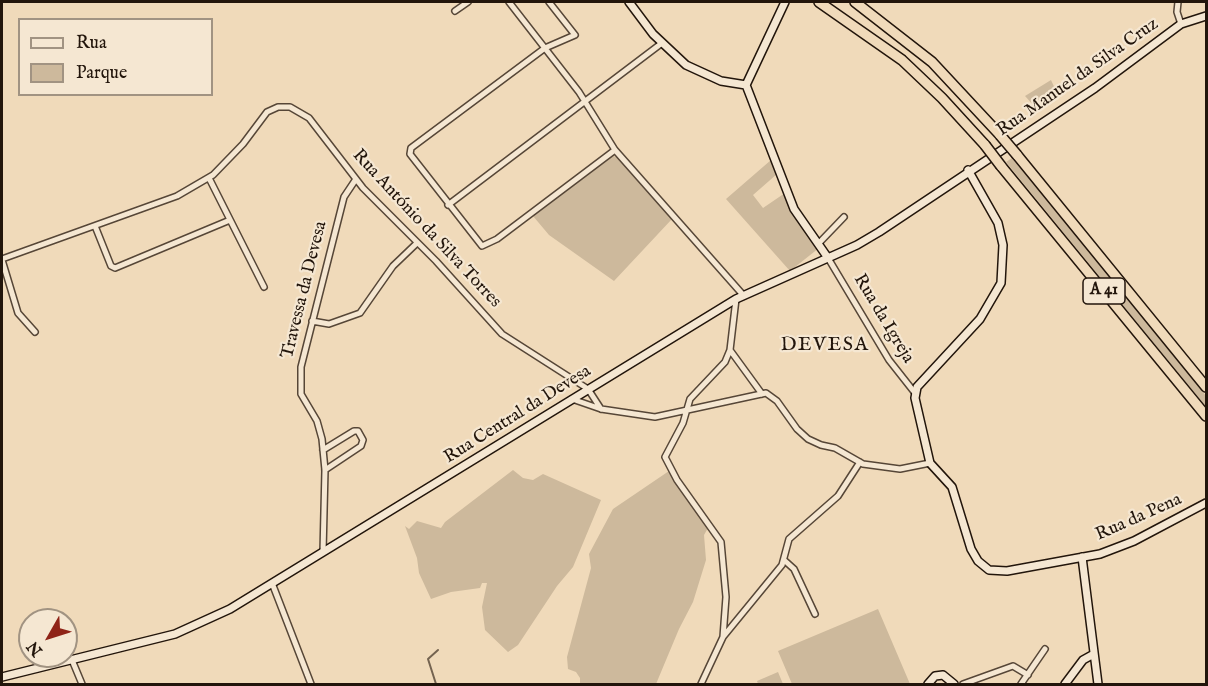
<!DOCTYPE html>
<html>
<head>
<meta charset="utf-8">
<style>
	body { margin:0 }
	#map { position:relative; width:1208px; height:686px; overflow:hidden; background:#f0daba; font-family:"IM FELL English",serif }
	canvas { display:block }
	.frame { position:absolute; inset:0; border:3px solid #22150b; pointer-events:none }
	.legend { position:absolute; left:18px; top:18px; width:195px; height:78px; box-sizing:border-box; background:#f5e7d2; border:2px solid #a19382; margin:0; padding:8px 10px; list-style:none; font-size:18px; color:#22150b }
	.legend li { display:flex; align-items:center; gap:12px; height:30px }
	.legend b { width:30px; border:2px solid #a19382 }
	.north { position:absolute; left:18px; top:608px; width:60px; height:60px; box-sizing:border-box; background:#f5e7d2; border:2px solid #a19382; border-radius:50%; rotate:231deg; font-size:16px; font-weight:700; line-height:24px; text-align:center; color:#22150b }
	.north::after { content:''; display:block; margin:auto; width:21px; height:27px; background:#8f2418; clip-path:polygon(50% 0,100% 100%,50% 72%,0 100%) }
</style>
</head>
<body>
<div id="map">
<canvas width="1208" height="686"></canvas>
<div class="frame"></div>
<ul class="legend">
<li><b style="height:8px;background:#f5e7d2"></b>Rua</li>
<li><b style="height:16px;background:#cdb99c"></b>Parque</li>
</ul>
<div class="north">N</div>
</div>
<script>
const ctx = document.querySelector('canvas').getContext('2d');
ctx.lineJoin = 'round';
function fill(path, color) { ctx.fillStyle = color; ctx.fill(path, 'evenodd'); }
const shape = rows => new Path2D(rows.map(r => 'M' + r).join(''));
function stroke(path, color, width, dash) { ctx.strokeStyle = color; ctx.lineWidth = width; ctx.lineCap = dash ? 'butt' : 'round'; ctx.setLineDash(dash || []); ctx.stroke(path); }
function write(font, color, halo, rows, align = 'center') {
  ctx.font = font + ' "IM FELL English",serif'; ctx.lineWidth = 4.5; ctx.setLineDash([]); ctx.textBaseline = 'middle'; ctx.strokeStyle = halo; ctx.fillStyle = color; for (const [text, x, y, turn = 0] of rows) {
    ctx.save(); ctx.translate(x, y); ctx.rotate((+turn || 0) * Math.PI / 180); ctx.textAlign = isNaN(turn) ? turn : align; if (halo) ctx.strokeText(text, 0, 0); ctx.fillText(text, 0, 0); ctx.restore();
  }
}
fill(shape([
	[1051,80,1057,93,1035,107,1025,96],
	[613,156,617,157,672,219,614,281,549,235,533,216],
	[1012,158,1206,396,1206,407,1006,162],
	[771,160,777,174,753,195,763,208,785,193,819,248,790,271,726,199],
	[513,470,523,478,533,480,543,474,601,500,573,567,557,586,518,645,508,652,485,630,482,607,487,583,482,583,480,588,451,592,431,599,419,573,417,558,405,526,409,529,417,521,441,528,445,522],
	[669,471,708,528,704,535,706,560,693,602,679,629,656,684,580,684,580,678,576,672,568,669,567,657,591,568,589,554,613,509],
	[878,609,910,684,792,684,778,651],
	[778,672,783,684,758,684,757,681]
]), '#cdb99c');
stroke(shape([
	[436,684,428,659,438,650]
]), '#746350', 2);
const street = shape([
	[509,2,579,92,615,150,744,296],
	[549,2,575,35,545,48,411,148,410,154,482,246,497,239,615,150],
	[1178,2,1177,12,1181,24],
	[455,11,468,2],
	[209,178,264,287],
	[448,205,662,43],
	[95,226,111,266,115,268,230,220],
	[820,242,844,217],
	[828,258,889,360,915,393],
	[2,259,177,196,213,175,243,144,267,112,278,107,290,107,309,118,363,188,436,261,502,334,588,389,601,409],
	[2,260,18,313,35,332],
	[312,321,329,324,360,313,393,266,417,243],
	[730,350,762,394],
	[572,399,601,409,655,417,766,393,777,401,797,429,808,439,821,445,835,448,863,464,900,469,930,463],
	[323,450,354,431,358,431,363,440,361,446,325,470],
	[323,552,325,470,322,439,317,421,301,394,301,367,344,197,356,179],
	[784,560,794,569,815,614],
	[272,583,311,684],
	[723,637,782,565,789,539,838,496,860,462],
	[72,660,82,684],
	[701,684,723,637,726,597,721,542,677,480,665,457,683,423,690,399,725,362,730,350,736,299],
	[963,684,1013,666,1028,675],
	[1021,684,1045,649]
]);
const secondary = shape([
	[629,2,653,34,686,65,721,81,746,85],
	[785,2,746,85,794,209,828,258],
	[968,170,998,223,1003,245,1001,283,980,319,917,387,915,398,930,463,952,487,971,549,978,561,989,570,1007,571,1100,554,1134,541,1206,503],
	[1082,557,1098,684],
	[2,677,175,634,230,609,736,299,857,245,879,232,1095,88,1181,24,1206,16],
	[928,684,935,676,943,675,954,684],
	[1065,684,1083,660,1092,655]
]);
const highway = shape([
	[819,2,902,60,942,98,985,145],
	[855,2,932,62,1000,135],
	[1017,155,1206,387],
	[1001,166,1206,416]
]);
stroke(street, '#564637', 8);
stroke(secondary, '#22150b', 10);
stroke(highway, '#22150b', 12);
stroke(street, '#f5e7d2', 5);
stroke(secondary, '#f5e7d2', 7);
stroke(highway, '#f0daba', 9);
const highwayBridge = shape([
	[1000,135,1017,155],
	[985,145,1001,166]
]);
stroke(highwayBridge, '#22150b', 12, []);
stroke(highwayBridge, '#f0daba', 9);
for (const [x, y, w] of [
	[1104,291,42]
]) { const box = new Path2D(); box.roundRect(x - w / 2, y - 13, w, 26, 4.5); ctx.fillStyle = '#f5e7d2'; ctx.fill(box); stroke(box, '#22150b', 1.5); }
write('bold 16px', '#22150b', null, [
	["A 41",1104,291]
]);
write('18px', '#22150b', '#f5e7d2', [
	["Rua Manuel da Silva Cruz",1078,78,-35],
	["Rua António da Silva Torres",426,229,47],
	["Travessa da Devesa",305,290,-76],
	["Rua da Igreja",883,319,59],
	["Rua Central da Devesa",518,415,-32],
	["Rua da Pena",1139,518,-24]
]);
ctx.letterSpacing = '1.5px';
write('20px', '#22150b', '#f5e7d2', [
	["DEVESA",825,346]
]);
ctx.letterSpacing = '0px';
</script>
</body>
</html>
